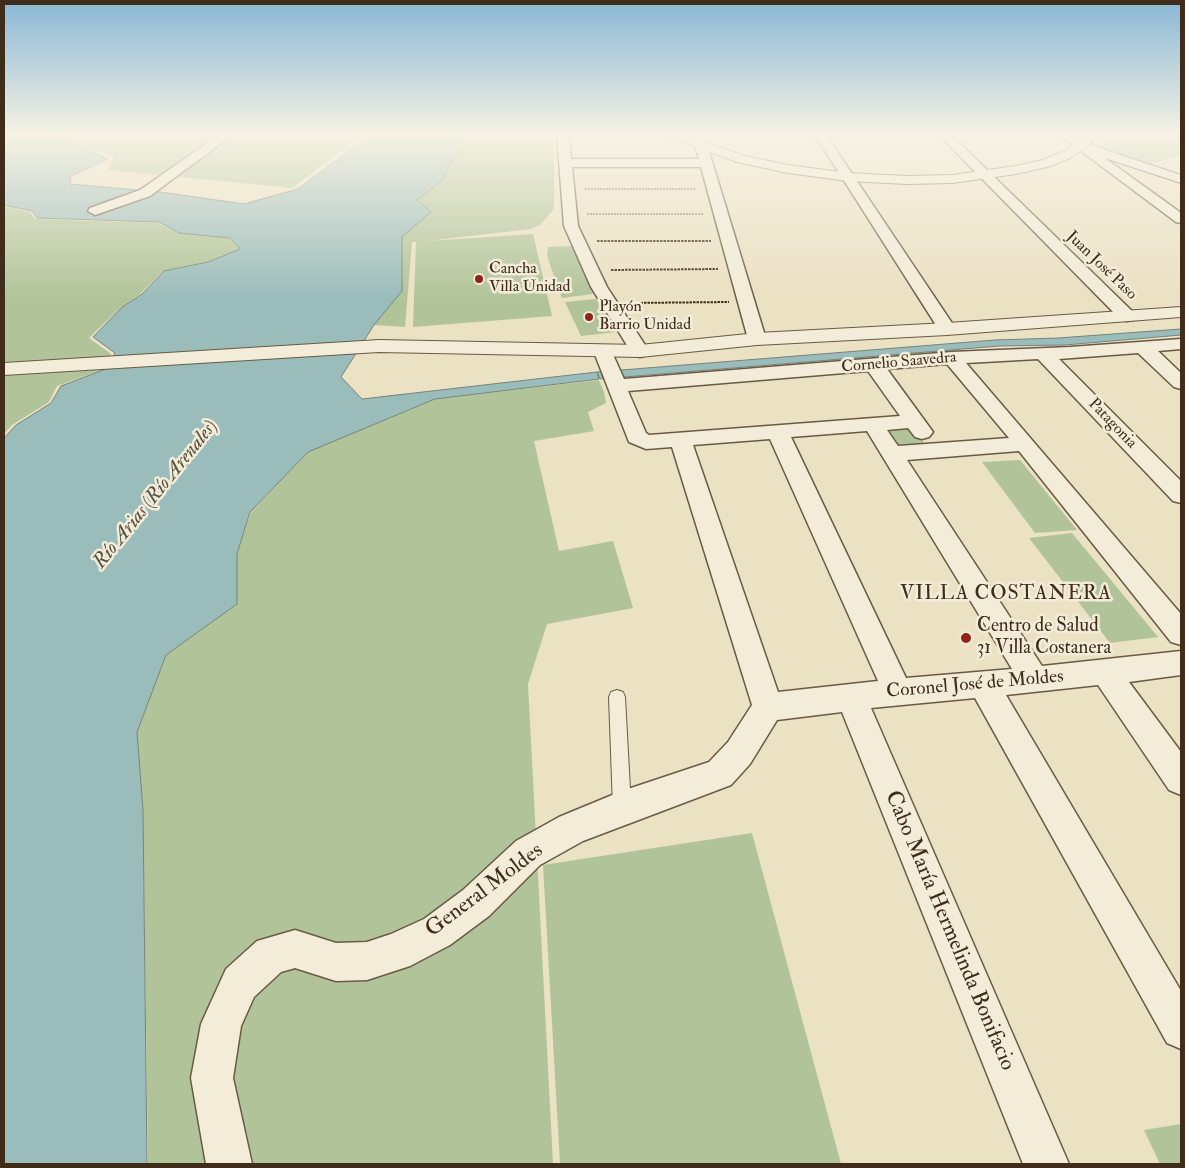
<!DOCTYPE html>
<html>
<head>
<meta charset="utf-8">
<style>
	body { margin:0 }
	#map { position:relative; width:1185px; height:1168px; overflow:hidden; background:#ebe1c3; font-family:"IM FELL Double Pica",serif }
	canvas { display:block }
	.frame { position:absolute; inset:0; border:5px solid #3f2d1a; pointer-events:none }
</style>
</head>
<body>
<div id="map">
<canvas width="1185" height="1168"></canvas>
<div class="frame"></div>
</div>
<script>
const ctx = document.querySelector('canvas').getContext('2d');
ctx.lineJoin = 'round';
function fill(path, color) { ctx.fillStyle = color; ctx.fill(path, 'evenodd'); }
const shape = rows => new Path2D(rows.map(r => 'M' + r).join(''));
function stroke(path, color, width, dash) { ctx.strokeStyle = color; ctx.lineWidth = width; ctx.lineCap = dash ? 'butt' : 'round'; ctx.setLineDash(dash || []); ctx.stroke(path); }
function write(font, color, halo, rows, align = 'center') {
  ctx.font = font + ' "IM FELL Double Pica",serif'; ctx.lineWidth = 5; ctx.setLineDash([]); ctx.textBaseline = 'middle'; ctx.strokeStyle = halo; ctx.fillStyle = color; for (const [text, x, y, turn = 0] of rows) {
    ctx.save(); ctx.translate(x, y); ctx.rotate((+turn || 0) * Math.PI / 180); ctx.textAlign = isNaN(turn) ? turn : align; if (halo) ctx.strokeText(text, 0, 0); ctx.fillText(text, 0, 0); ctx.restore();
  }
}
fill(shape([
	[73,135,362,135,292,188,108,170,113,157,76,142],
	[459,135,554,135,554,209,540,225,531,229,427,241,533,234,552,316,413,327,416,242,412,242,405,327,374,325,402,291,402,237,431,212,417,200,444,180,449,165,460,148],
	[1111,135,1181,135,1181,154,1152,164,1100,147],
	[4,206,30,212,35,219,158,223,178,233,229,238,239,249,207,262,163,271,140,294,121,307,89,338,111,354,106,368,57,386,49,402,12,425,4,434],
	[571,246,579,257,583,272,593,294,562,298,552,271,547,255,548,247],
	[596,299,616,332,581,336,565,302],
	[599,380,604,392,606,403,588,412,594,431,534,441,559,551,613,541,633,608,547,624,528,684,553,1164,148,1164,143,809,137,731,166,655,237,603,237,554,251,512,308,452,436,399],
	[885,427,914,428,925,445,898,449],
	[1020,460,1077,530,1035,533,982,462],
	[1072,533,1158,637,1110,643,1029,538],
	[752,833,841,1164,560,1164,543,865],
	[1181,1124,1181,1164,1160,1164,1144,1130]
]), '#b1c499');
const water = shape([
	[4,135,70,136,73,142,108,159,71,176,70,184,160,192,244,204,298,189,370,135,459,135,460,148,449,165,443,180,417,200,431,212,402,237,402,291,374,325,341,377,362,399,597,372,599,379,435,399,308,452,250,512,237,554,237,604,166,655,137,732,143,810,147,1164,4,1164,4,438,16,425,51,403,61,386,108,368,115,353,93,337,122,307,142,294,164,271,208,262,240,249,230,238,179,233,159,222,37,218,32,211,4,205,4,135],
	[1181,329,1181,335,1065,345,999,346,600,379,597,372,995,340,1058,338,1181,329]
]);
fill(water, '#9abcbb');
stroke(water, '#76837b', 1);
const service = shape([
	[617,690,623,692,625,697,631,808,628,814,622,817,616,814,613,808,609,697,611,692,617,690]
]);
const minor = shape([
	[219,135,232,135,150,196,95,215,88,211,90,208,140,190,219,135],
	[557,135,569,135,571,159,699,159,692,135,704,135,766,339,763,343,757,344,751,343,748,339,701,167,572,167,578,226,607,287,649,351,647,355,640,357,633,355,591,287,564,226,557,135],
	[815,135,826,135,956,329,953,333,947,334,941,333,815,135],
	[939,135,951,135,1133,312,1136,316,1133,320,1127,321,1121,320,939,135],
	[1085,135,1097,135,1088,146,1181,213,1181,223,1176,222,1077,148,1075,146,1085,135],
	[1181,339,1181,349,1158,351,1181,373,1181,389,1174,387,1138,353,1059,359,1181,481,1181,503,1173,501,1038,359,966,363,1181,614,1181,645,1171,642,1019,451,907,460,1042,666,1181,651,1181,675,1129,682,1181,752,1181,795,1169,790,1098,685,1006,695,1181,991,1181,1049,1167,1043,975,698,871,708,1069,1164,1023,1164,842,712,777,720,750,764,731,785,583,841,540,865,489,916,450,945,410,966,367,980,336,981,295,968,281,972,254,997,241,1026,233,1078,252,1164,206,1164,191,1078,201,1024,226,969,257,941,295,930,336,943,367,942,391,934,424,919,463,890,516,841,559,817,622,791,709,762,728,742,752,705,672,447,646,449,629,442,594,352,596,348,603,346,610,348,624,379,952,352,1070,347,1181,339],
	[947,364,1009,438,898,446,887,430,908,428,915,437,922,439,929,437,933,432,887,369,947,364],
	[868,371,900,416,649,435,646,433,628,391,868,371],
	[867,431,1012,669,906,678,791,437,867,431],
	[770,439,878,681,778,692,693,445,770,439]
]);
const tertiary = shape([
	[665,135,684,135,745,156,788,165,848,173,907,176,952,175,1016,166,1042,160,1062,152,1077,143,1081,142,1087,146,1070,158,1051,166,1016,174,952,183,907,184,848,181,788,173,737,162,665,135],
	[1181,307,1181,317,947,335,757,345,640,357,379,352,4,375,4,363,379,340,640,345,757,333,947,323,1181,307]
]);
const secondary = shape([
	[1061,135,1075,135,1085,143,1181,175,1181,183,1077,149,1061,135]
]);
stroke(service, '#6a5a44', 2);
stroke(minor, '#6a5a44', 3);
stroke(tertiary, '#6a5a44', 2);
stroke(secondary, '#3f2d1a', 2);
stroke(shape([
	[585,189,696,189],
	[587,214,704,214]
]), '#3f2d1a', 1, [2, 1]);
stroke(shape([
	[597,241,711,241],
	[611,270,718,269],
	[630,303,729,302]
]), '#3f2d1a', 2, [2.5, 1]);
fill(service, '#f2ecd8');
fill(minor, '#f2ecd8');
fill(tertiary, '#f2ecd8');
fill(secondary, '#f2ecd8');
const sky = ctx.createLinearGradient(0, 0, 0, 299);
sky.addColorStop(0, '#89b7d6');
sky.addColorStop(0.45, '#f6f2e4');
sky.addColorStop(1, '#f6f2e400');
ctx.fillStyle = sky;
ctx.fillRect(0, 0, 1185, 299);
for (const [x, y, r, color] of [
	[479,279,5,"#8f2418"],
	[589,317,5,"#8f2418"],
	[966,638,6,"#8f2418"]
]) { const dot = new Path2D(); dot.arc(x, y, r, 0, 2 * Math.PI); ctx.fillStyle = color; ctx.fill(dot); stroke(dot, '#f2ecd8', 2); }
write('16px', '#3f2d1a', '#f2ecd8', [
	["Juan José Paso",1101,266,44],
	["Cornelio Saavedra",899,363,-5],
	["Patagonia",1112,424,46]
]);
write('16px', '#3f2d1a', '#f2ecd8', [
	["Cancha",489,270],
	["Villa Unidad",489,288],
	["Playón",599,308],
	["Barrio Unidad",599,326]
], 'left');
write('19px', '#3f2d1a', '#f2ecd8', [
	["Centro de Salud",977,627],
	["31 Villa Costanera",977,649]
], 'left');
write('19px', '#3f2d1a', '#f2ecd8', [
	["Coronel José de Moldes",975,685,-5]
]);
write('italic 20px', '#565142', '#f2ecd8', [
	["Río Arias (Río Arenales)",156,495,-51]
]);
ctx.letterSpacing = '1px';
write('20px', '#3f2d1a', '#f2ecd8', [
	["VILLA COSTANERA",1006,595]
]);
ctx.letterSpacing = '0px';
write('22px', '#3f2d1a', '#f2ecd8', [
	["General Moldes",485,891,-37],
	["Cabo María Hermelinda Bonifacio",949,931,67]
]);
</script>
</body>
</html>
